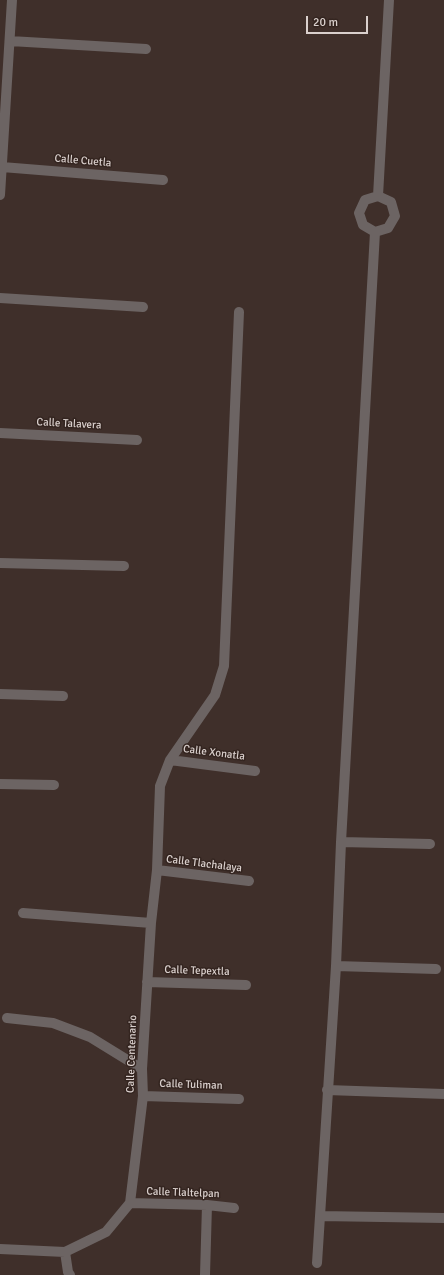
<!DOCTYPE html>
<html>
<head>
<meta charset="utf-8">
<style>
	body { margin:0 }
	#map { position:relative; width:444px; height:1275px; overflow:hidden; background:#3f2f2a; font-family:Signika,sans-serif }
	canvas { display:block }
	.scale { position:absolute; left:306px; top:16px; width:62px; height:18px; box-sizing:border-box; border:2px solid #dad0cd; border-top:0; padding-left:5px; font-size:12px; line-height:14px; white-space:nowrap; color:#dad0cd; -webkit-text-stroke:3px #342520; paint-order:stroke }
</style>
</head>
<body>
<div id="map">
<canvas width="444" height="1275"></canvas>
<div class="scale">20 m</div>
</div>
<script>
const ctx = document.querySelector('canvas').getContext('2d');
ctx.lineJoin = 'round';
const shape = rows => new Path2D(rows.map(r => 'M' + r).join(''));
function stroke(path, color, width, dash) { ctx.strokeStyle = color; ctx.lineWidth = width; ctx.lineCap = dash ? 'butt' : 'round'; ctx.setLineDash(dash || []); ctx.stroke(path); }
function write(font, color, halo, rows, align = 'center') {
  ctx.font = font + ' Signika,sans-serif'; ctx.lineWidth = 3; ctx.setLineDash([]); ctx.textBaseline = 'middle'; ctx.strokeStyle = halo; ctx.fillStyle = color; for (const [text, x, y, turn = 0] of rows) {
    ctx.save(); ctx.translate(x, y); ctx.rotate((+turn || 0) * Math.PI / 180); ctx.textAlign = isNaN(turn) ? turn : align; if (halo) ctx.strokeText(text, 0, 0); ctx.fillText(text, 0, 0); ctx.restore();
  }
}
stroke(shape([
	[10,41,146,49],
	[2,167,163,180],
	[0,195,12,0],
	[378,196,389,0],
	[378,196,391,202,395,216,388,228,375,232,363,225,359,213,365,200,378,196],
	[0,298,143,307],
	[0,433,137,440],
	[0,563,124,566],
	[0,694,63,696],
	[170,760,255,771],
	[0,784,54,785],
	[341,842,430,844],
	[157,870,249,881],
	[23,913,151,923],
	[336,966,436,969],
	[147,982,246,985],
	[7,1018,53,1023,90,1037,142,1069],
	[327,1090,444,1094],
	[143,1096,239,1099],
	[130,1203,207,1205,234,1208],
	[320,1216,444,1218],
	[0,1249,65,1252,106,1232,130,1203,143,1096,142,1069,151,923,157,870,160,786,170,760,215,695,224,666,239,312],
	[65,1252,68,1272,70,1275],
	[317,1263,336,966,341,842,375,232],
	[205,1275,207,1205]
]), '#6c6463', 10);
write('11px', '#dad0cd', '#342520', [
	["Calle Cuetla",83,161,5],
	["Calle Talavera",69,424,3],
	["Calle Xonatla",214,753,7],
	["Calle Tlachalaya",204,864,7],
	["Calle Tepextla",197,971,2],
	["Calle Centenario",132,1054,-88],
	["Calle Tuliman",191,1085,2],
	["Calle Tlaltelpan",183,1193,2]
]);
</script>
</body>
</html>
